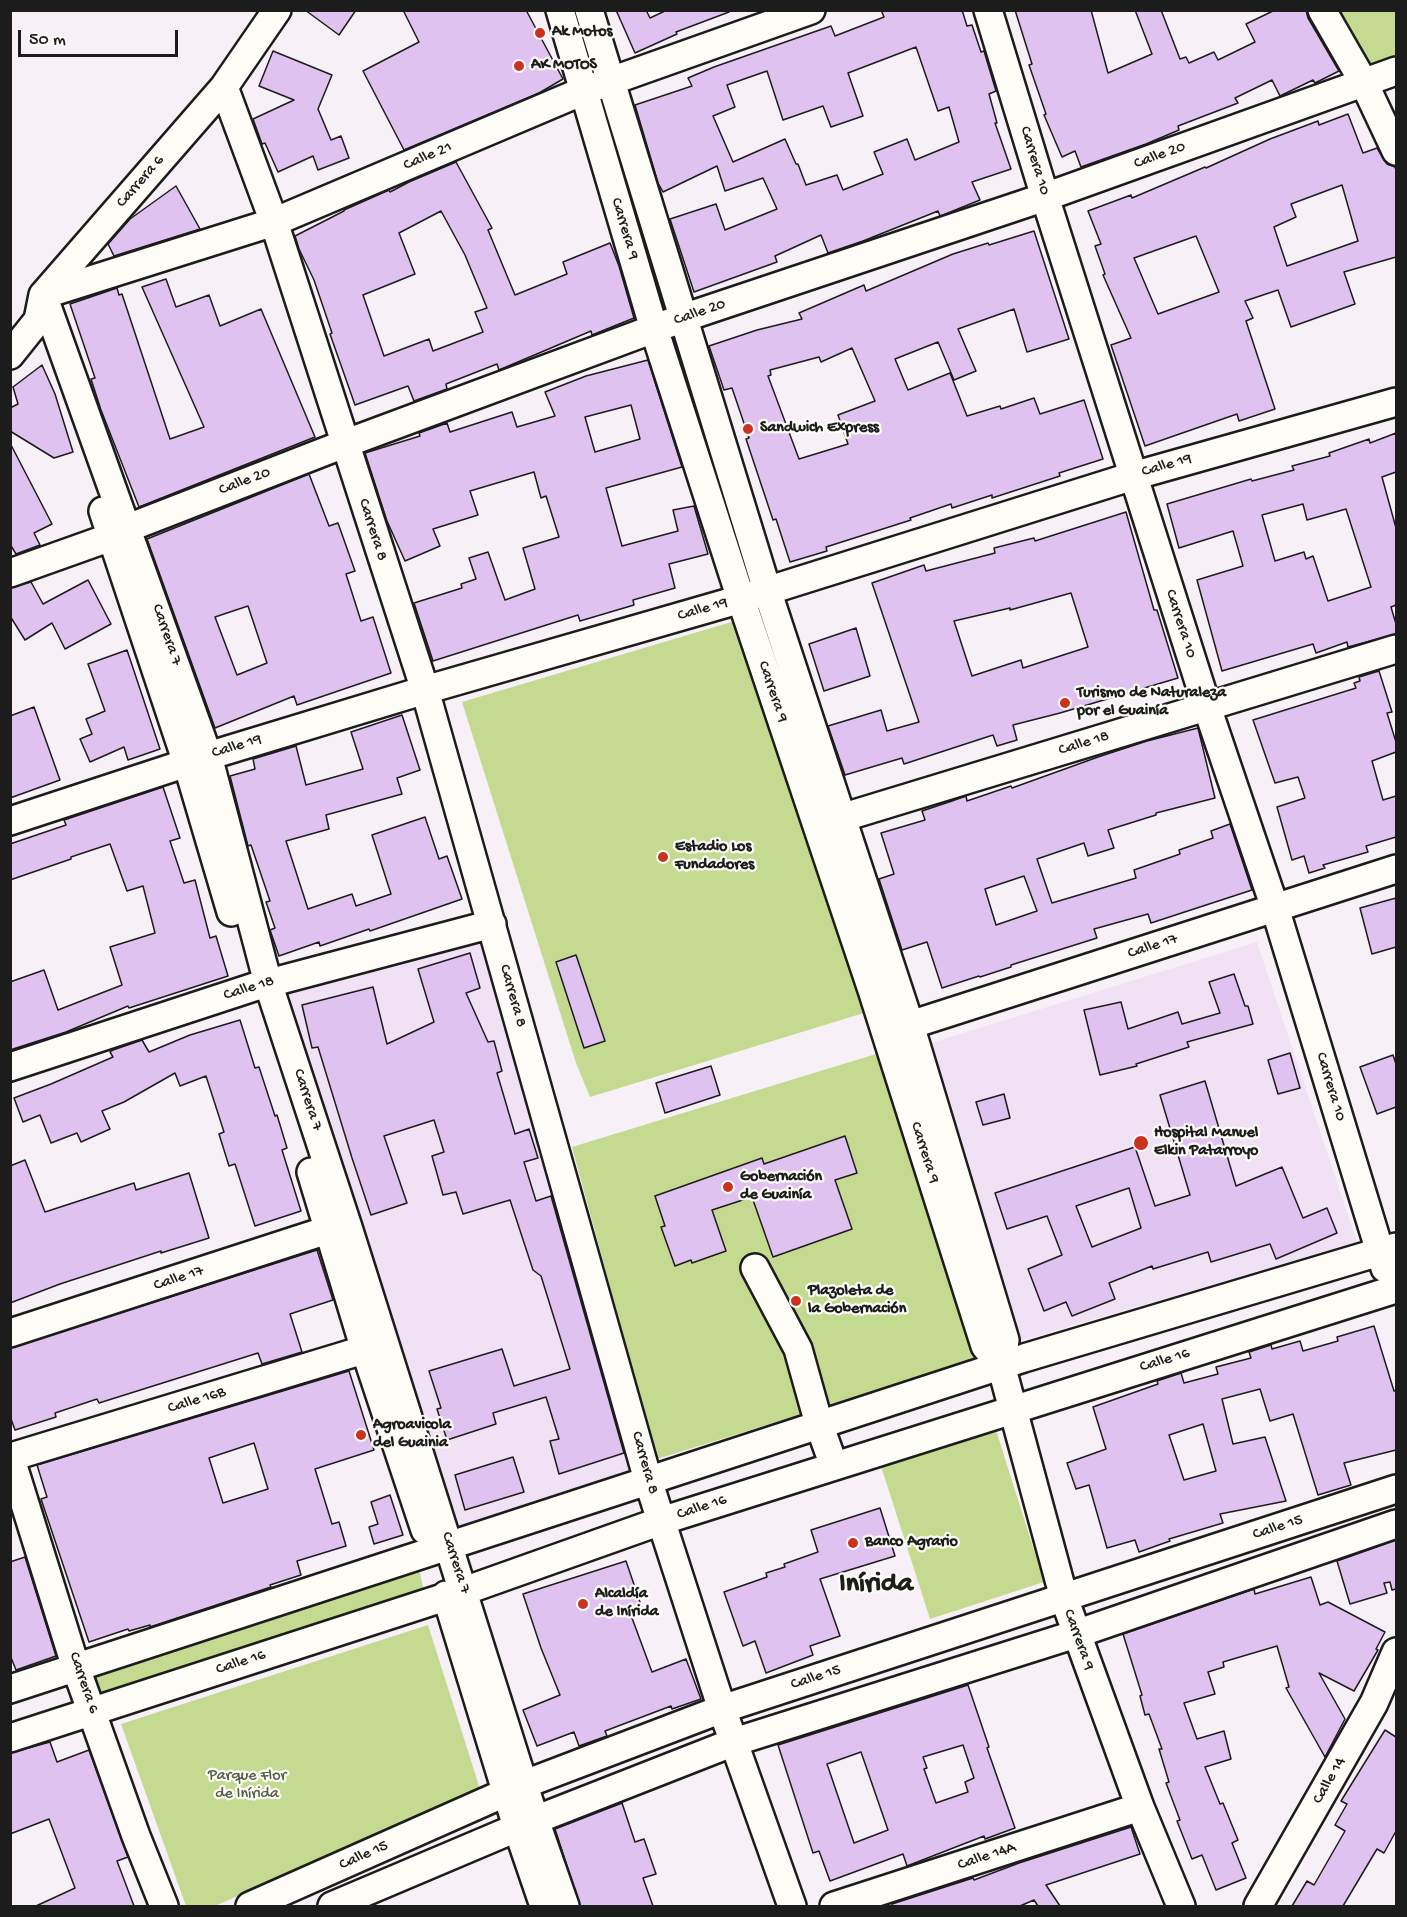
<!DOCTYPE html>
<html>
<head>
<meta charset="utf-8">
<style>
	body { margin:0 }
	#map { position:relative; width:1407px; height:1917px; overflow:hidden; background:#f7f0f6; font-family:"Gochi Hand",sans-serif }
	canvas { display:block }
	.frame { position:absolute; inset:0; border:12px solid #1c1c1c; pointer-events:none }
	.scale { position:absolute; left:18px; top:30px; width:160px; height:27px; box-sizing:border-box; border:3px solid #1c1c1c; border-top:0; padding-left:8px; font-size:18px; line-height:21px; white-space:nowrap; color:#1c1c1c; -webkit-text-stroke:4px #fdfcf7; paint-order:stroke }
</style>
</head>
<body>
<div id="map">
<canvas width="1407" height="1917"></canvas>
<div class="frame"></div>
<div class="scale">50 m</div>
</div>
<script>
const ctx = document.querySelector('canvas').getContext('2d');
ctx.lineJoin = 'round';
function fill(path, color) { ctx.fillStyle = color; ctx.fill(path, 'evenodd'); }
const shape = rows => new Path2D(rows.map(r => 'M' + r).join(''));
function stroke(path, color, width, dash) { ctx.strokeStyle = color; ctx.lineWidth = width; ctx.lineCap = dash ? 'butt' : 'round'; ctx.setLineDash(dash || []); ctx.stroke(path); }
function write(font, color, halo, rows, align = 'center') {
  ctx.font = font + ' "Gochi Hand",sans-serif'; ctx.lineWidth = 4.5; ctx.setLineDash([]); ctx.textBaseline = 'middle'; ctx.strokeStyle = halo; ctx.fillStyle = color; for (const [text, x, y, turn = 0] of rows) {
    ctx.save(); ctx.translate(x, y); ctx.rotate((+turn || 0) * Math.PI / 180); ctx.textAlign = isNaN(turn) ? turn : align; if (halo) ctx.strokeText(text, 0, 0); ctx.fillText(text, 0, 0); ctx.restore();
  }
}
fill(shape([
	[491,921,652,1470,451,1533,277,986],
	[1257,942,1357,1242,1020,1341,928,1044]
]), '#f0e2f4');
fill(shape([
	[1329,11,1396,11,1396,71,1364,83],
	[738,620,867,1012,590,1097,576,1063,462,702],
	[876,1054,976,1360,657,1459,572,1147],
	[762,1158,772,1190,694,1217,683,1186],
	[995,1427,1044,1582,930,1619,880,1463],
	[417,1560,426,1600,94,1706,80,1670],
	[428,1625,480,1789,215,1906,186,1906,121,1724]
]), '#c4da90');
const building = shape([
	[305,10,356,10,339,35,305,10],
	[403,10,526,10,563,79,539,93,404,150,363,71,419,42,403,10],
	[616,10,646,10,650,18,667,10,729,10,729,12,676,32,677,34,635,53,616,10],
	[881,10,962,10,967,26,972,25,981,52,984,51,996,91,989,94,997,123,995,123,1011,169,972,182,980,200,943,215,940,216,938,211,863,241,828,253,821,235,775,256,777,262,694,292,670,219,716,204,725,230,777,209,763,178,725,191,717,166,663,192,658,183,635,105,692,86,688,78,714,67,831,26,835,36,884,17,881,10],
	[916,47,938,111,949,107,959,142,915,160,907,139,874,152,883,174,843,190,837,175,806,185,798,164,796,164,785,139,733,162,713,116,735,107,727,85,767,71,783,120,823,106,831,127,863,116,848,73,916,47],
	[1015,10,1091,10,1108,73,1152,54,1135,10,1161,10,1180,59,1186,57,1189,63,1214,52,1218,60,1255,42,1246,24,1275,10,1306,10,1308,18,1339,71,1315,83,1313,80,1280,96,1272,80,1235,98,1238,103,1178,126,1179,130,1146,144,1081,167,1075,151,1062,157,1044,115,1046,114,1029,65,1032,64,1015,10],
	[273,51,332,75,318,109,331,140,341,136,349,158,318,170,313,156,278,172,265,143,262,144,253,119,294,100,259,86,273,51],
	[1348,114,1363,153,1377,148,1387,164,1395,167,1396,170,1396,257,1344,272,1355,304,1291,327,1278,290,1245,301,1253,318,1246,321,1275,409,1239,421,1237,414,1145,446,1111,345,1131,338,1103,275,1105,274,1095,246,1101,244,1088,211,1131,195,1132,198,1205,167,1206,168,1270,139,1318,121,1319,125,1348,114],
	[1342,185,1358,241,1287,266,1274,227,1296,217,1291,204,1342,185],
	[1196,236,1219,292,1158,314,1134,258,1196,236],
	[456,162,492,228,488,230,515,295,567,274,563,262,610,243,619,266,634,318,592,335,591,331,499,370,497,364,446,384,447,389,414,401,408,386,355,405,330,334,332,333,314,280,299,249,295,236,344,211,344,210,389,190,390,192,409,182,456,162],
	[441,211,465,255,487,308,475,312,483,332,433,351,429,339,384,356,363,295,415,274,399,233,441,211],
	[176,186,200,229,114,256,108,244,130,219,176,186],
	[1034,231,1069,339,1027,352,1014,309,958,329,976,371,954,380,938,342,895,359,908,390,950,373,967,416,1000,406,1001,409,1034,398,1040,414,1084,400,1103,459,1059,473,1060,476,992,498,992,495,952,508,951,504,910,518,911,520,826,547,827,551,790,562,776,519,773,520,746,439,749,438,732,388,724,390,709,346,757,330,802,319,799,313,864,285,866,291,953,254,988,243,989,245,1034,231],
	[852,348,875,401,838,415,848,444,799,459,768,376,771,375,770,370,819,357,821,362,852,348],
	[166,279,176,307,209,295,220,326,261,309,315,437,139,507,101,410,91,379,95,378,70,304,117,288,119,295,122,294,170,439,204,427,142,287,166,279],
	[648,360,682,467,606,488,622,546,678,531,673,510,694,506,708,554,669,564,675,588,633,600,634,605,580,621,578,615,433,661,414,603,462,588,461,584,476,579,469,558,488,552,505,600,535,589,523,548,559,537,546,496,541,498,534,472,470,491,478,515,433,529,440,546,405,561,387,521,365,453,420,436,419,433,447,423,450,432,512,412,517,427,555,416,545,392,586,376,648,360],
	[631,405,640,439,595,452,585,417,631,405],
	[42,365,55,394,73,452,54,458,10,431,10,408,18,404,13,387,42,365],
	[1396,433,1396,472,1382,477,1396,528,1396,605,1391,607,1396,624,1396,634,1348,647,1347,642,1316,653,1313,644,1222,671,1197,580,1243,566,1233,531,1179,548,1167,504,1251,479,1252,481,1294,470,1292,466,1330,456,1329,453,1369,439,1370,443,1396,433],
	[1303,504,1307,520,1346,509,1371,587,1328,601,1313,556,1306,559,1304,552,1275,561,1262,515,1303,504],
	[10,443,52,524,34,533,40,545,16,554,10,544,10,443],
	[309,474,329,526,338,523,355,571,346,574,361,621,373,617,391,673,297,705,294,696,215,728,147,539,309,474],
	[248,606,267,663,237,675,215,617,248,606],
	[1126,512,1154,610,1157,610,1178,678,1060,713,1013,725,1017,740,997,746,993,735,904,764,902,758,845,775,828,726,881,710,887,731,919,722,872,583,924,565,926,571,995,553,994,548,1034,538,1035,541,1126,512],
	[1071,593,1088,647,1023,668,1021,660,972,676,954,621,1010,608,1010,610,1071,593],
	[88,580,111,624,65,649,52,623,25,640,10,616,10,588,31,582,43,604,88,580],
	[856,628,870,676,824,691,809,644,856,628],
	[127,650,160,749,128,760,124,747,90,762,80,739,92,734,86,719,105,711,88,664,127,650],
	[1379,671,1392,712,1387,713,1396,742,1396,752,1372,761,1383,800,1396,796,1396,837,1366,846,1368,852,1323,865,1325,868,1309,873,1304,856,1292,860,1277,807,1305,798,1298,777,1275,783,1253,720,1356,688,1354,683,1360,681,1359,677,1379,671],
	[34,707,60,780,10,798,10,716,34,707],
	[402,715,420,770,397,778,402,794,326,815,329,829,286,841,308,909,352,894,356,906,391,894,372,835,425,817,439,859,447,856,462,899,370,931,369,929,320,946,319,942,279,956,270,930,275,928,266,902,270,901,251,845,248,846,230,776,255,769,253,759,296,746,306,785,363,769,351,732,402,715],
	[1198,728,1215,798,1156,813,1156,815,1108,830,1114,848,1088,856,1084,843,1037,859,1052,903,1136,878,1134,870,1180,854,1179,850,1213,838,1211,831,1230,824,1252,890,1151,923,1148,914,1094,929,1097,938,1011,965,1011,967,980,977,979,976,942,988,927,942,902,950,879,879,894,874,881,833,925,820,922,811,952,801,966,796,967,801,1011,786,1012,788,1098,757,1147,741,1198,728],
	[1024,876,1037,911,996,925,985,889,1024,876],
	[163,787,180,838,170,841,184,883,195,880,210,938,216,936,228,976,129,1008,128,1006,66,1032,10,1050,10,982,44,970,58,1010,122,985,110,947,155,933,143,886,127,891,110,844,71,857,71,859,10,880,10,844,66,825,64,820,163,787],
	[1396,898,1396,947,1372,954,1360,908,1396,898],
	[470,953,480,988,466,993,488,1042,494,1041,502,1071,497,1073,515,1134,529,1129,538,1158,524,1162,536,1201,551,1196,624,1453,559,1474,550,1441,559,1439,546,1397,493,1413,496,1424,447,1440,437,1409,441,1408,429,1371,502,1349,514,1386,570,1369,541,1276,533,1270,510,1200,463,1214,456,1192,443,1195,432,1156,444,1152,434,1120,384,1136,407,1203,371,1215,352,1158,318,1047,312,1048,302,1005,373,987,387,1044,434,1022,418,969,470,953],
	[576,955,605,1041,584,1048,556,962,576,955],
	[1234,974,1245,1006,1248,1006,1253,1024,1187,1042,1189,1047,1136,1064,1137,1066,1100,1075,1084,1010,1121,1002,1128,1029,1178,1012,1182,1024,1220,1013,1209,982,1234,974],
	[240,1020,255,1068,259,1067,275,1116,277,1115,287,1148,282,1150,301,1211,255,1226,235,1164,229,1166,219,1134,224,1132,206,1076,180,1086,175,1073,124,1102,102,1111,110,1129,81,1142,77,1133,51,1143,40,1115,23,1122,14,1098,51,1084,113,1057,110,1052,113,1050,142,1040,149,1052,190,1035,240,1020],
	[1290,1053,1300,1088,1278,1094,1268,1060,1290,1053],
	[1393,1055,1396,1064,1396,1107,1377,1114,1360,1067,1393,1055],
	[711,1066,720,1095,665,1113,656,1083,711,1066],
	[1205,1081,1236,1186,1282,1167,1303,1218,1327,1208,1337,1233,1276,1259,1270,1244,1211,1262,1208,1252,1153,1269,1152,1266,1109,1283,1115,1299,1072,1316,1066,1302,1044,1311,1028,1269,1062,1255,1047,1216,1007,1229,995,1193,1135,1147,1155,1206,1190,1195,1160,1095,1205,1081],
	[1129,1188,1141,1228,1092,1247,1076,1206,1129,1188],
	[1004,1094,1010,1118,983,1125,976,1102,1004,1094],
	[845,1136,857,1173,835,1180,852,1229,773,1257,752,1197,712,1210,726,1251,692,1263,691,1260,675,1266,661,1227,665,1226,655,1196,762,1158,764,1164,845,1136],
	[25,1160,45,1212,134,1183,136,1190,189,1173,209,1238,161,1253,161,1251,60,1284,10,1303,10,1166,25,1160],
	[317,1250,333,1300,290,1314,302,1352,262,1364,258,1353,99,1403,97,1399,55,1413,56,1417,15,1430,10,1416,10,1348,317,1250],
	[1374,1326,1394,1391,1396,1390,1396,1450,1344,1463,1351,1485,1318,1495,1293,1414,1270,1421,1260,1389,1222,1399,1233,1444,1265,1437,1286,1501,1220,1514,1223,1523,1169,1539,1170,1541,1139,1552,1135,1540,1107,1548,1089,1485,1076,1489,1067,1463,1106,1449,1093,1407,1158,1384,1157,1381,1181,1373,1184,1383,1218,1374,1216,1367,1251,1358,1249,1352,1271,1345,1272,1349,1300,1341,1303,1351,1338,1341,1337,1337,1374,1326],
	[1203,1424,1216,1471,1184,1480,1169,1435,1203,1424],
	[349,1371,374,1450,315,1469,332,1524,339,1522,346,1546,297,1561,301,1575,270,1585,271,1587,150,1627,150,1625,129,1631,128,1629,89,1642,41,1499,47,1497,37,1465,349,1371],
	[254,1443,268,1489,223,1503,209,1458,254,1443],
	[513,1457,524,1492,465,1510,455,1475,513,1457],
	[390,1495,403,1535,374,1544,369,1527,378,1524,371,1502,390,1495],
	[880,1508,895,1556,820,1579,840,1636,810,1646,813,1655,766,1673,755,1641,743,1646,724,1592,767,1577,766,1573,785,1567,784,1564,818,1552,811,1530,880,1508],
	[1396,1540,1396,1589,1392,1590,1390,1582,1384,1583,1387,1593,1350,1604,1337,1561,1396,1540],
	[25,1557,56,1656,16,1670,10,1655,10,1562,25,1557],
	[626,1561,644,1614,632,1618,652,1672,686,1659,701,1699,672,1709,671,1706,605,1731,607,1736,579,1746,574,1732,537,1746,523,1710,560,1695,541,1648,523,1594,626,1561],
	[1311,1577,1320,1605,1328,1602,1385,1632,1376,1649,1378,1650,1354,1691,1319,1673,1345,1719,1325,1757,1286,1688,1289,1687,1277,1646,1223,1662,1224,1667,1208,1672,1215,1694,1184,1703,1197,1739,1224,1731,1231,1759,1205,1767,1220,1804,1223,1803,1238,1840,1232,1843,1246,1878,1216,1890,1202,1855,1192,1859,1177,1821,1180,1820,1166,1783,1169,1782,1159,1749,1162,1749,1149,1714,1145,1715,1140,1696,1142,1695,1123,1634,1254,1589,1255,1594,1311,1577],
	[968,1685,989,1747,987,1748,1015,1828,985,1839,984,1836,907,1866,903,1854,830,1881,819,1851,813,1853,778,1745,968,1685],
	[963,1745,974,1778,965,1782,968,1792,936,1803,924,1769,927,1768,923,1757,963,1745],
	[861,1752,888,1830,854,1843,827,1764,861,1752],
	[1385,1730,1396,1737,1396,1831,1384,1853,1377,1849,1343,1906,1292,1906,1307,1881,1314,1885,1345,1831,1335,1825,1347,1804,1341,1801,1385,1730],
	[50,1742,57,1762,89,1750,128,1857,117,1861,134,1906,36,1906,75,1888,49,1819,10,1834,10,1753,50,1742],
	[622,1803,635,1842,644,1839,656,1874,643,1878,653,1906,580,1906,555,1829,622,1803],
	[1131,1827,1140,1854,1046,1885,1060,1906,1038,1906,1034,1900,1020,1906,892,1906,892,1904,973,1878,974,1880,1019,1863,1131,1827]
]);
fill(building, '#e0c2f0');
stroke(building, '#1c1c1c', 1.5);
const minor = shape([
	[560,10,654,329,741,599,872,990,985,1346,1001,1365],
	[589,10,767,590,910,1025,1005,1340,1001,1365,1064,1598,1140,1807,1181,1906],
	[988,10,1045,197,1207,707,1275,908,1385,1268],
	[1322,10,1364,83,1396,151],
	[224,87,274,222,425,690,648,1480,722,1709,792,1906],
	[10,355,38,320,43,295,224,87,277,10],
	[103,511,187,763,231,912],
	[10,573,111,537,128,528,344,444,683,318,1045,197,1396,71],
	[841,818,1396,649],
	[10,821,208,756,425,690,741,599,1133,476,1396,402],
	[910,1025,1396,869],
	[10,1067,254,987,492,924],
	[311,1172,365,1350,425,1530],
	[755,1268,798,1349,819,1424,834,1466],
	[10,1333,346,1224],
	[10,1456,76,1668,136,1836,164,1906],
	[11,1457,383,1344],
	[446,1595,517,1827,544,1906],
	[10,1689,1024,1358,1396,1247],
	[10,1738,464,1591,661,1521,1396,1289],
	[250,1906,525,1784,722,1709,1396,1489],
	[332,1906,535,1820,734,1742,1076,1634,1396,1524],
	[565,1906,535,1820,347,1224,268,983,208,756,43,295,274,222,583,91,811,10],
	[834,1906,1140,1807],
	[1258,1906,1374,1703,1396,1652]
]);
stroke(minor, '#1c1c1c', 32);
stroke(minor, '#fdfcf7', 27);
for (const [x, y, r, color] of [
	[540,33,6,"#c8321e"],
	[519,66,6,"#c8321e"],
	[748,429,6,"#c8321e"],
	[1065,703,6,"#c8321e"],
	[663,857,6,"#c8321e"],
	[1141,1143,8,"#c8321e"],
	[728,1187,6,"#c8321e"],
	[796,1301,6,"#c8321e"],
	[361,1435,6,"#c8321e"],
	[853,1543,6,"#c8321e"],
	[583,1604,6,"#c8321e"]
]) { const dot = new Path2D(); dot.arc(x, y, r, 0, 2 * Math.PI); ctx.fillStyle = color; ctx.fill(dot); stroke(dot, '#fdfcf7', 2); }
write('bold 16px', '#1c1c1c', '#fdfcf7', [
	["Ak Motos",552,33],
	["AK MOTOS",531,66],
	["Sandwich Express",760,429],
	["Turismo de Naturaleza",1077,694],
	["por el Guainía",1077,712],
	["Estadio Los",675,848],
	["Fundadores",675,866],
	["Hospital Manuel",1154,1134],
	["Elkin Patarroyo",1154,1152],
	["Gobernación",740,1178],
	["de Guainía",740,1196],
	["Plazoleta de",808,1292],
	["la Gobernación",808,1310],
	["Agroavicola",373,1426],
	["del Guainia",373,1444],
	["Banco Agrario",865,1543],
	["Alcaldía",595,1595],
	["de Inírida",595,1613]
], 'left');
write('16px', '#1c1c1c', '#fdfcf7', [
	["Calle 20",1160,156,-20],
	["Calle 21",428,157,-23],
	["Carrera 10",1034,161,73],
	["Carrera 6",141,182,-49],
	["Carrera 9",624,229,73],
	["Calle 20",700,313,-19],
	["Calle 19",1167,466,-16],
	["Calle 20",245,482,-21],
	["Carrera 8",372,530,72],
	["Calle 19",703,610,-16],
	["Carrera 10",1180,624,72],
	["Carrera 7",166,635,71],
	["Carrera 9",772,692,71],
	["Calle 18",1084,744,-17],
	["Calle 19",237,747,-17],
	["Calle 17",1153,947,-18],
	["Calle 18",249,989,-17],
	["Carrera 8",512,996,74],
	["Carrera 10",1330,1087,73],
	["Carrera 7",307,1100,72],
	["Carrera 9",924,1153,72],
	["Calle 17",179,1279,-18],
	["Calle 16",1165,1361,-17],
	["Calle 16B",197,1401,-17],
	["Carrera 8",644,1463,74],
	["Calle 16",702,1508,-18],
	["Calle 15",1278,1528,-18],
	["Carrera 7",455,1563,72],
	["Carrera 9",1078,1640,70],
	["Calle 16",241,1663,-18],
	["Calle 15",816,1678,-18],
	["Carrera 6",83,1683,71],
	["Calle 14",1330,1781,-60],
	["Calle 15",364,1856,-24],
	["Calle 14A",987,1857,-18]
]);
write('16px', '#575e45', '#fdfcf7', [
	["Parque Flor",247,1777],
	["de Inírida",247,1795]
]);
write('bold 28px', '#1c1c1c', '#fdfcf7', [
	["Inírida",876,1586]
]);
</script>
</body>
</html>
